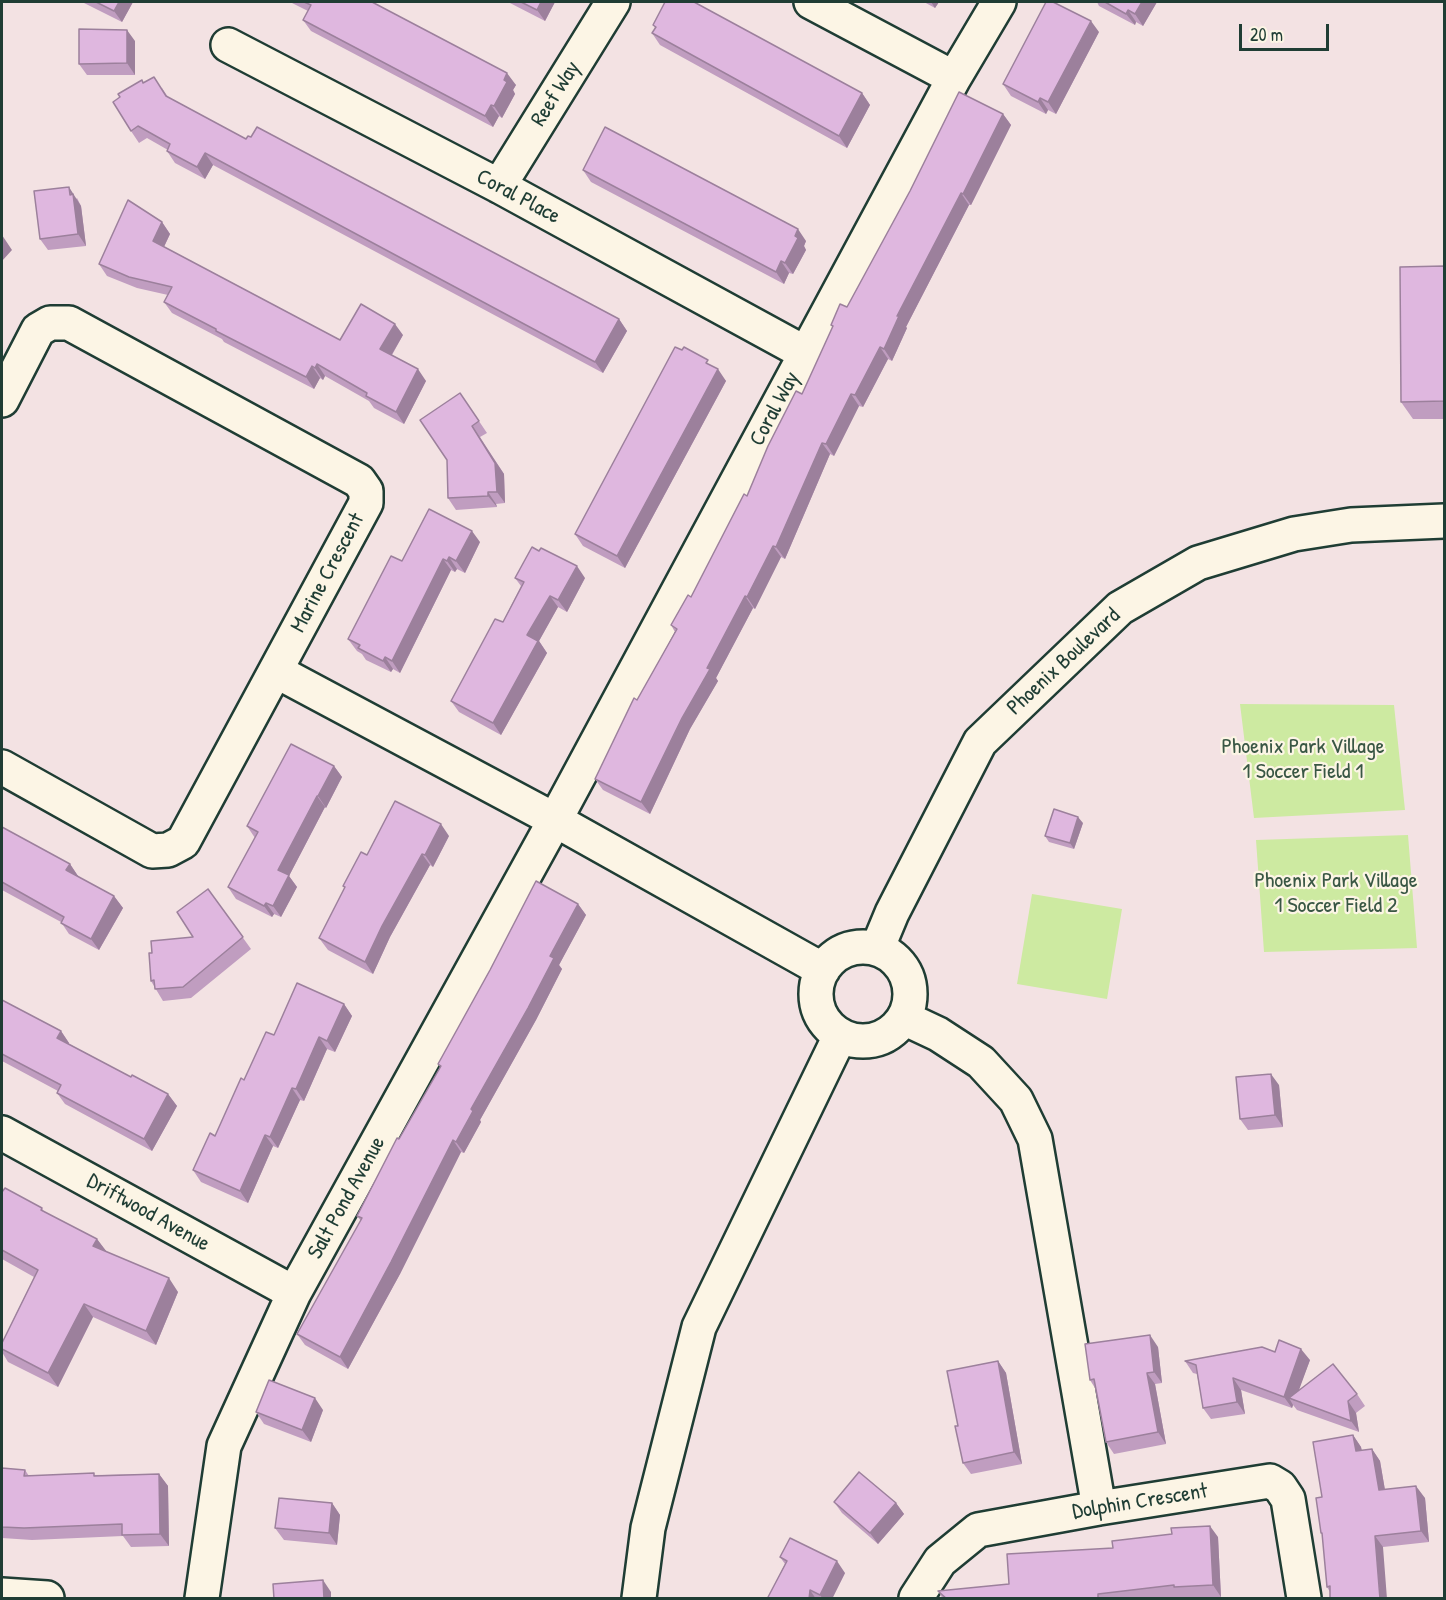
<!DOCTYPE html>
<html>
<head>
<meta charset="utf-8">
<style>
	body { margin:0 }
	#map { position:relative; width:1446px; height:1600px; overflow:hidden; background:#f3e2e3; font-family:"Patrick Hand",sans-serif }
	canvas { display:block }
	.frame { position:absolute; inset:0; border:3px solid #1f3d34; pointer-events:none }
	.scale { position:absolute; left:1239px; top:24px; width:90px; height:27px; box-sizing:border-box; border:3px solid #1f3d34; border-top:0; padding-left:8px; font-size:18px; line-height:21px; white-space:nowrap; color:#1f3d34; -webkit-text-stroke:4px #fcf5e5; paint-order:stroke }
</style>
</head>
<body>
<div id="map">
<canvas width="1446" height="1600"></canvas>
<div class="frame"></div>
<div class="scale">20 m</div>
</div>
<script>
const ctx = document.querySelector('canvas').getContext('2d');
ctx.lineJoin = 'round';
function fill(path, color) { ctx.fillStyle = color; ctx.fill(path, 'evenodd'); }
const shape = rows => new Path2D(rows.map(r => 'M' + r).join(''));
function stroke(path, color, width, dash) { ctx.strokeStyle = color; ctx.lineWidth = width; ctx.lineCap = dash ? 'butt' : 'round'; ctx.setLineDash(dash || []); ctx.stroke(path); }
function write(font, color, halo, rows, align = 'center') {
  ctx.font = font + ' "Patrick Hand",sans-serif'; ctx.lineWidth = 4.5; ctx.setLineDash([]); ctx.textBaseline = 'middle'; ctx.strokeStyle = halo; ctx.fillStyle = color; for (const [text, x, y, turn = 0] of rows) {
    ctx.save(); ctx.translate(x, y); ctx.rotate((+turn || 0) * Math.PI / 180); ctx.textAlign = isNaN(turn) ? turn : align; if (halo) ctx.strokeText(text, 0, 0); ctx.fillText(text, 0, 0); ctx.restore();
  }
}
fill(shape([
	[1240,704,1394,705,1405,810,1254,818],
	[1408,835,1417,948,1264,952,1256,840],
	[1032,894,1122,909,1107,999,1017,984]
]), '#cdeaa1');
const minor = shape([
	[811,2,954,78],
	[228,45,499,186,805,353],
	[499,186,613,2],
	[2,400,38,330,50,323,69,323,359,481,366,491,366,503,183,842,168,850,152,851,2,767],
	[276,671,555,820,823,970],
	'816 994a47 47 0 1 1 94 0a47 47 0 1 1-94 0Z',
	[877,949,892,913,980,742,1120,608,1198,563,1294,534,1351,525,1444,521],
	[904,1018,938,1034,981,1062,1016,1100,1035,1139,1099,1508],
	[2,1133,294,1293],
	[2,1595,47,1598],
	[202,1598,224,1446,294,1293,555,820,954,78,999,2],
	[639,1598,648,1528,699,1327,840,1036],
	[916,1598,940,1561,978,1530,1099,1508,1270,1481,1280,1487,1288,1499,1304,1598]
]);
stroke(minor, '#1f3d34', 38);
stroke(minor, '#fcf5e5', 33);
fill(shape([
	[82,2,133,2,122,22],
	[290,2,372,2,516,85,513,90,515,94,502,118,499,116,493,127,311,31,303,20,308,11],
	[508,2,555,2,545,21],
	[924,2,939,2,935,8],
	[1097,2,1157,2,1143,26,1136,22,1135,25,1099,6],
	[653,25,862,93,870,105,847,148,660,45,652,33,655,28],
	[1099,32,1056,114,1048,110,1046,114,1011,96,1003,84],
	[135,41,135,75,87,75,79,64],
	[144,83,162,88,168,97,246,139,619,319,627,331,603,373,213,165,205,179,175,163,167,151,168,150,147,138,139,143,131,131,120,97],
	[1003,114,1011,125,971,205,969,205,906,327,907,328,892,361,888,359,863,407,859,406,834,456,830,454,785,559,781,557,755,609,753,608,716,678,718,681,690,729,650,814,603,790,595,779,675,632,671,625,691,597,747,496,802,394,833,327,831,325,847,307],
	[583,170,806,241,804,246,806,250,793,274,789,273,784,284,591,182],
	[77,198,81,206,86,246,48,250,40,239],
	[162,222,170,234,164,247,340,340,403,335,392,355,426,381,404,424,374,408,369,401,325,376,323,380,320,378,314,389,224,342,222,339,172,313,164,302,168,295,137,288,107,276,99,264],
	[1444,266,1444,419,1413,419,1401,402],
	[713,366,726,381,625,568,583,546,575,534],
	[460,393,487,433,480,437,504,474,505,503,496,504,497,507,456,510,448,498],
	[480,542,465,573,457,569,455,572,451,570,400,673,393,669,391,672,366,660,362,654,357,651,348,639,402,561],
	[515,578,585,578,567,612,558,607,539,641,547,653,501,735,459,712,451,701,503,622,521,586],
	[334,766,342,777,326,808,325,807,289,876,297,887,281,917,274,914,272,917,236,899,228,887,255,838,247,826],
	[1083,823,1074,849,1049,842,1045,836],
	[2,827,70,864,78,876,77,876,114,896,123,908,99,950,69,934,61,922,2,890],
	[449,836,433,867,430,865,390,937,373,974,328,950,319,938,345,888,343,886,367,855],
	[208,889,251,949,191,998,163,1001,151,981,152,953,193,937],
	[578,904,586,915,559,965,562,969,536,1020,480,1120,481,1122,464,1153,461,1152,400,1274,348,1369,305,1345,297,1334,361,1221,357,1216,440,1067,438,1064],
	[2,1000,61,1031,69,1043,69,1044,131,1077,168,1094,177,1106,152,1151,65,1104,57,1093,58,1091,2,1061],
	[344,1004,352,1016,335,1052,327,1049,304,1101,300,1100,278,1148,273,1146,248,1203,201,1182,193,1170,215,1136,244,1080],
	[1279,1085,1283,1127,1248,1130,1240,1119],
	[2,1192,42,1208,44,1212,97,1239,106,1252,178,1292,156,1345,93,1317,58,1387,8,1362,2,1352,2,1343,34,1277,2,1259],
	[1158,1347,1162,1383,1155,1384,1166,1444,1114,1454,1106,1442,1095,1388,1090,1380],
	[1275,1352,1310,1360,1298,1391,1357,1394,1365,1406,1356,1413,1359,1432,1297,1410,1293,1405,1292,1408,1241,1390,1245,1414,1211,1419,1203,1408,1197,1374,1193,1373,1185,1361],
	[998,1361,1006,1373,1022,1464,971,1474,963,1463,958,1426],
	[323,1410,311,1442,264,1424,256,1412],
	[1353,1435,1361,1447,1362,1451,1372,1449,1380,1461,1385,1490,1425,1498,1429,1542,1383,1547,1330,1592,1327,1587,1323,1536,1321,1533,1322,1497],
	[2,1468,25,1470,29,1476,159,1474,168,1486,169,1546,131,1547,123,1536,32,1540,2,1538],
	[834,1502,896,1503,904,1514,878,1544,842,1513],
	[332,1503,340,1515,337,1545,284,1540,275,1528],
	[1218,1537,1221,1597,1184,1599,1182,1599,1181,1597,1166,1599,943,1599,938,1591,1009,1584,1113,1548],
	[780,1557,845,1573,832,1599,767,1599,785,1564]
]), '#c09dc0');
fill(shape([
	[119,2,133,2,122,22,114,11],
	[541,2,555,2,545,21,537,10],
	[931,2,939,2,935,8],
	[1142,2,1157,2,1143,26,1135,14],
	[1128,10,1136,22,1135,25,1126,14],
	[1091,21,1099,32,1056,114,1048,102],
	[127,30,135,41,135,75,127,63],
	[507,73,516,85,513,90,515,94,502,118,494,106,504,80],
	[862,93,870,105,847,148,839,136],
	[1040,98,1048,110,1046,114,1038,102],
	[491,105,499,116,493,127,485,116],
	[1003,114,1011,125,971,205,963,194],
	[205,153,213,165,205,179,197,167],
	[69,187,81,206,86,246,78,234],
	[961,193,969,205,906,327,907,328,892,361,884,349,897,316],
	[162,222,170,234,161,253,153,241],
	[798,229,806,241,804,246,806,250,793,274,785,263],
	[2,235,12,250,2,261],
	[781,261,789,273,784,284,776,272],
	[619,319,627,331,603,373,595,362],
	[395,324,403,335,388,361,380,349],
	[880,347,888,359,863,407,855,395],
	[317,364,325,376,323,380,315,368],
	[312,366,320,378,314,389,306,377],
	[418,369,426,381,404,424,396,412],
	[718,369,726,381,625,568,617,556],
	[851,394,859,406,834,456,826,444],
	[472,426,504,474,505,503,497,492],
	[822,443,830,454,785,559,776,547],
	[488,492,496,504,497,507,488,496],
	[472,531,480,542,465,573,456,561],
	[773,546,781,557,755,609,747,597],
	[449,557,457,569,455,572,447,561],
	[443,559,451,570,400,673,392,661],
	[577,566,585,578,567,612,558,600],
	[550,596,558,607,539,641,547,653,501,735,493,723,527,635],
	[745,596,753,608,716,678,718,681,690,729,650,814,641,802,707,668],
	[385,657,393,669,391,672,383,661],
	[334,766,342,777,326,808,318,796],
	[317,796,325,807,289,876,297,887,281,917,273,906,278,870],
	[1078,817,1083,823,1074,849,1070,843],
	[441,824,449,836,433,867,425,855],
	[422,854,430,865,390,937,373,974,365,962,382,926],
	[70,864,78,876,74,882,66,870],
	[114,896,123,908,99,950,91,939],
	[266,903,274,914,272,917,264,906],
	[578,904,586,915,559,965,562,969,536,1020,480,1120,481,1122,464,1153,456,1142,471,1109,550,956],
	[344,1004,352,1016,335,1052,327,1041],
	[61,1031,69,1043,65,1049,57,1038],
	[319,1037,327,1049,304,1101,296,1089],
	[1271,1074,1279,1085,1283,1127,1275,1115],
	[292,1088,300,1100,278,1148,270,1137],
	[168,1094,177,1106,152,1151,144,1139],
	[265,1135,273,1146,248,1203,240,1191],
	[453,1140,461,1152,400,1274,348,1369,340,1357],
	[97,1239,107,1252,93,1246],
	[169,1278,178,1292,156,1345,146,1331],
	[84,1304,93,1317,58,1387,48,1373],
	[1150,1335,1158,1347,1162,1383,1154,1372],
	[1301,1349,1310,1360,1295,1401,1289,1398,1293,1405,1292,1408,1284,1397],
	[998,1361,1006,1373,1022,1464,1014,1452],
	[1147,1373,1155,1384,1166,1444,1158,1432],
	[1233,1378,1241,1390,1245,1414,1237,1402],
	[315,1398,323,1410,311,1442,302,1430],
	[1348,1401,1356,1413,1359,1432,1351,1421],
	[1353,1435,1361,1447,1364,1463,1356,1451],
	[1372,1449,1380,1461,1387,1502,1379,1490],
	[159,1474,168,1486,169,1546,160,1534],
	[1416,1486,1425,1498,1429,1542,1421,1531],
	[332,1503,340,1515,337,1545,329,1533],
	[896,1503,904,1514,878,1544,870,1533],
	[1210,1526,1218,1537,1221,1597,1213,1585],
	[1375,1536,1383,1547,1387,1599,1380,1599],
	[837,1561,845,1573,832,1599,823,1599,820,1595],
	[323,1580,331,1592,331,1599,324,1599],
	[810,1590,816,1599,809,1599]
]), '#9c809c');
const building = shape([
	[96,2,119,2,114,11,96,2],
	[304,2,372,2,507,73,504,80,507,82,494,106,491,105,485,116,303,20,311,5,304,2],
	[521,2,541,2,537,10,521,2],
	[665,2,694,2,862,93,839,136,652,33,656,27,653,25,665,2],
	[1046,2,1053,2,1091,21,1048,102,1040,98,1038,102,1003,84,1046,2],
	[1105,2,1142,2,1135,14,1128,10,1126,14,1105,2],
	[79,29,127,30,127,63,79,64,79,29],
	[154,77,166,96,246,139,248,136,251,137,257,127,619,319,595,362,205,153,197,167,167,151,170,144,138,126,131,131,113,102,120,97,118,94,142,80,143,83,154,77],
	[959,92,1003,114,963,194,961,193,897,316,899,316,884,349,880,347,855,395,851,394,826,444,822,443,776,547,773,546,747,597,745,596,707,668,710,669,682,718,641,802,595,779,634,698,637,700,677,629,671,625,688,595,691,597,744,494,747,496,768,446,796,391,802,394,833,326,831,325,840,304,847,307,910,191,959,92],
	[605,127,798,229,795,236,798,238,785,263,781,261,776,272,583,170,605,127],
	[69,187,70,195,73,194,78,234,40,239,34,191,69,187],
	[128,200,162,222,153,241,340,340,361,304,395,324,380,349,418,369,396,412,366,396,367,393,317,364,315,368,312,366,306,377,216,331,216,329,164,302,172,287,129,277,99,264,128,200],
	[1444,266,1444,401,1401,402,1400,267,1444,266],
	[675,347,682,350,684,347,708,360,706,363,718,369,617,556,575,534,675,347],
	[460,393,479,421,472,426,495,463,497,492,488,492,488,496,448,498,447,460,420,420,460,393],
	[429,509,472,531,456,561,449,557,447,561,443,559,392,661,385,657,383,661,358,648,360,645,348,639,391,556,402,561,429,509],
	[532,547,539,551,541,548,577,566,558,600,550,596,527,635,538,641,493,723,451,701,495,619,503,622,524,582,515,578,532,547],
	[291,744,334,766,318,796,317,796,278,870,289,875,273,906,266,903,264,906,228,887,258,832,247,826,291,744],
	[395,801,441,824,425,855,422,854,382,926,365,962,319,938,345,887,343,886,361,852,367,855,395,801],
	[1054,809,1078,817,1070,843,1045,836,1054,809],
	[2,827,70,864,66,870,114,896,91,939,61,923,64,917,2,882,2,827],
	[536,881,578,904,550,956,554,958,528,1008,471,1109,473,1111,456,1142,453,1140,391,1262,340,1357,297,1334,362,1218,357,1216,397,1138,399,1139,441,1066,438,1064,490,970,536,881],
	[208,889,243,937,183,987,155,989,154,980,151,981,149,953,152,953,151,941,193,937,177,912,208,889],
	[297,983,344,1004,327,1041,319,1037,296,1089,292,1088,270,1137,265,1135,240,1191,193,1170,210,1133,215,1136,241,1078,244,1080,266,1032,274,1035,297,983],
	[2,1000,61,1031,57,1038,131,1077,132,1075,168,1094,144,1139,57,1093,61,1085,2,1054,2,1000],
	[1271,1074,1275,1115,1240,1119,1236,1077,1271,1074],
	[5,1188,42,1208,41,1210,97,1239,93,1246,169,1278,146,1331,84,1304,48,1373,2,1349,2,1343,38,1270,2,1250,2,1192,5,1188],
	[1150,1335,1154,1372,1147,1373,1158,1432,1106,1442,1094,1379,1090,1380,1085,1344,1150,1335],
	[1279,1340,1301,1349,1284,1397,1233,1378,1237,1402,1203,1408,1196,1365,1185,1361,1262,1347,1275,1352,1279,1340],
	[998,1361,1014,1452,963,1463,955,1426,958,1426,947,1371,998,1361],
	[1333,1364,1357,1394,1348,1401,1351,1421,1289,1398,1333,1364],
	[269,1380,315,1398,302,1430,256,1412,269,1380],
	[1353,1435,1356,1451,1372,1449,1379,1490,1416,1486,1421,1531,1375,1536,1380,1599,1330,1599,1330,1586,1327,1587,1322,1533,1321,1533,1316,1498,1322,1497,1313,1442,1353,1435],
	[2,1468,25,1470,24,1476,94,1473,94,1476,159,1474,160,1534,122,1535,122,1524,24,1528,2,1527,2,1468],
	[859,1472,896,1503,870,1533,834,1502,859,1472],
	[279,1498,332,1503,329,1533,275,1528,279,1498],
	[1210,1526,1213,1585,1174,1587,1174,1585,1098,1594,1098,1599,947,1599,938,1591,1009,1584,1007,1554,1113,1548,1112,1541,1172,1534,1171,1528,1210,1526],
	[790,1538,837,1561,820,1595,810,1590,809,1599,767,1599,787,1561,780,1557,790,1538],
	[323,1580,324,1599,274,1599,273,1584,323,1580]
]);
fill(building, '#dfb7df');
stroke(building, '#9c809c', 1.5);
write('22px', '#1f3d34', '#fcf5e5', [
	["Reef Way",556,94,-58],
	["Coral Place",518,197,28],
	["Coral Way",775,409,-62],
	["Marine Crescent",328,573,-62],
	["Phoenix Boulevard",1064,662,-43],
	["Salt Pond Avenue",347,1198,-61],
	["Driftwood Avenue",148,1213,29],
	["Dolphin Crescent",1140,1502,-9]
]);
write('22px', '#395744', '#fcf5e5', [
	["Phoenix Park Village",1303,747],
	["1 Soccer Field 1",1303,772],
	["Phoenix Park Village",1336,881],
	["1 Soccer Field 2",1336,906]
]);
</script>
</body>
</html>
